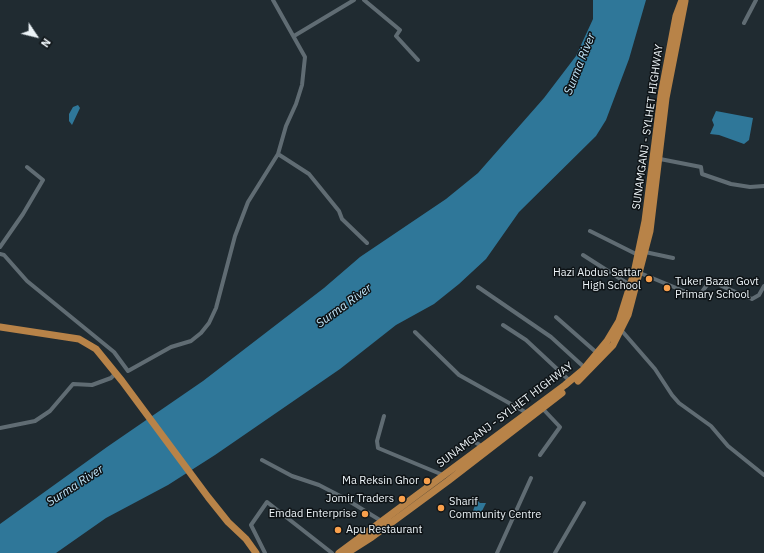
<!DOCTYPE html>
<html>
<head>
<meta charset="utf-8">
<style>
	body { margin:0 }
	#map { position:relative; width:764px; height:553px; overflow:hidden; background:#202b31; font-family:"IBM Plex Sans",sans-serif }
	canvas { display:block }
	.north { position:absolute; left:16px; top:16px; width:40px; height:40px; -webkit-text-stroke:3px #0e1316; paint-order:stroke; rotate:125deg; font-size:11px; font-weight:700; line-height:16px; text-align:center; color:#ecf3f7 }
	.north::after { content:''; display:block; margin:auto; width:14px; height:18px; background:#ecf3f7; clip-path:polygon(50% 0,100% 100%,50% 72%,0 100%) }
</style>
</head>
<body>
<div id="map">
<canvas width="764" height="553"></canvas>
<div class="north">N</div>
</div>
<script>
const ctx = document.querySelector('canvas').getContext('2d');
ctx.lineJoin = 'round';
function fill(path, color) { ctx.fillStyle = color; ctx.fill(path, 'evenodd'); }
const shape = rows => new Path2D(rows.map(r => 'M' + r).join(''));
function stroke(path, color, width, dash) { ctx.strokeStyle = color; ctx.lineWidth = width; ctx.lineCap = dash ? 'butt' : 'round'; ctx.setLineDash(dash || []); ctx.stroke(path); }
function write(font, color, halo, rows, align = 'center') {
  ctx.font = font + ' "IBM Plex Sans",sans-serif'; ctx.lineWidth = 3; ctx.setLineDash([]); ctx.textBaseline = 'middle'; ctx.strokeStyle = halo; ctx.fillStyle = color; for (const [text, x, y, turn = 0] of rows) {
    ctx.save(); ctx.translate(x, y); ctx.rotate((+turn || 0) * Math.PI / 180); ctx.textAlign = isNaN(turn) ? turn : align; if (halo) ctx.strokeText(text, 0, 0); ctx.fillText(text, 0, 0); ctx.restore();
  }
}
fill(shape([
	[593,0,646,0,629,59,606,120,596,136,519,212,486,259,459,284,434,304,396,325,340,369,215,455,168,485,106,518,56,553,0,553,0,524,107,447,203,381,324,288,360,257,446,199,478,173,544,98,576,56,593,19],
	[78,105,80,108,72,125,69,121,69,114,73,107],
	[716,111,753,118,749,140,744,144,719,135,710,134,714,125,712,120],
	[477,500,480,503,486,503,478,519,471,516]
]), '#2f7799');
stroke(shape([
	[364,0,400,30,396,36,418,60],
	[744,23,756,0],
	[294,36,354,0],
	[278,154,309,174,339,211,342,219,367,243],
	[660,159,701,167,702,174,731,184,750,187,764,186],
	[590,231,638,255],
	[0,247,23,214,43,180,27,167],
	[645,252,673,258],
	[0,254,4,255,27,281,114,352,128,371,171,347,191,341,201,333,209,323,216,308,235,236,248,202,278,154,286,126,296,104,302,85,305,57,273,0],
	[583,255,630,285],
	[640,273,698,297,710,281,752,299,759,295,764,286],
	[478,287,551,337,585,368],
	[556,317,597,353],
	[503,325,526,340,570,381],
	[622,331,655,369,672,395,679,403,711,426,728,446,764,475],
	[415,332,459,375,527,413],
	[384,416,377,441,378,448,443,475],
	[0,428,35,421,50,411,73,384,92,385,111,378,116,373],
	[470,439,483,447],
	[540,455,560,427,543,409],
	[262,460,292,476,319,485,344,498,383,522],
	[265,553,251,525,267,502,332,553],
	[497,553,531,478],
	[555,553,584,503]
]), '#606c73', 4);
stroke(shape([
	[0,327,79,339,96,349,122,381,208,497,228,522,246,539,256,553],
	[578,381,613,345,628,315,650,231,666,98,685,1],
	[339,553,565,385,583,370,607,341,619,321,634,273,645,221,661,95,676,16,682,0],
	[347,553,372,537,448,481,562,393]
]), '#b88348', 7);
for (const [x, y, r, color] of [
	[649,279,4,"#f9a04c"],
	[667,288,4,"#f9a04c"],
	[427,481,4,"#f9a04c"],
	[402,499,4,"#f9a04c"],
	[441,508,4,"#f9a04c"],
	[365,514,4,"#f9a04c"],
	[338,530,4,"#f9a04c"]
]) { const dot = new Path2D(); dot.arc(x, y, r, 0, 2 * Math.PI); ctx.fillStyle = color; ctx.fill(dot); stroke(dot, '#0e1316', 1.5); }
write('11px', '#ecf3f7', '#0e1316', [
	["SUNAMGANJ - SYLHET HIGHWAY",648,127,-82],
	["SUNAMGANJ - SYLHET HIGHWAY",505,415,-37]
]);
write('11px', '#ecf3f7', '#0e1316', [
	["Hazi Abdus Sattar",641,273],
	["High School",641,286],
	["Tuker Bazar Govt",675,282,"left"],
	["Primary School",675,295,"left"],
	["Ma Reksin Ghor",419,481],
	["Jomir Traders",394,499],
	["Sharif",449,502,"left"],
	["Community Centre",449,515,"left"],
	["Emdad Enterprise",357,514],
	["Apu Restaurant",346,530,"left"]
], 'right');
write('italic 12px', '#c0e5f9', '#0e1316', [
	["Surma River",580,64,-68],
	["Surma River",344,306,-36],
	["Surma River",75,486,-33]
]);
</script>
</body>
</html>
